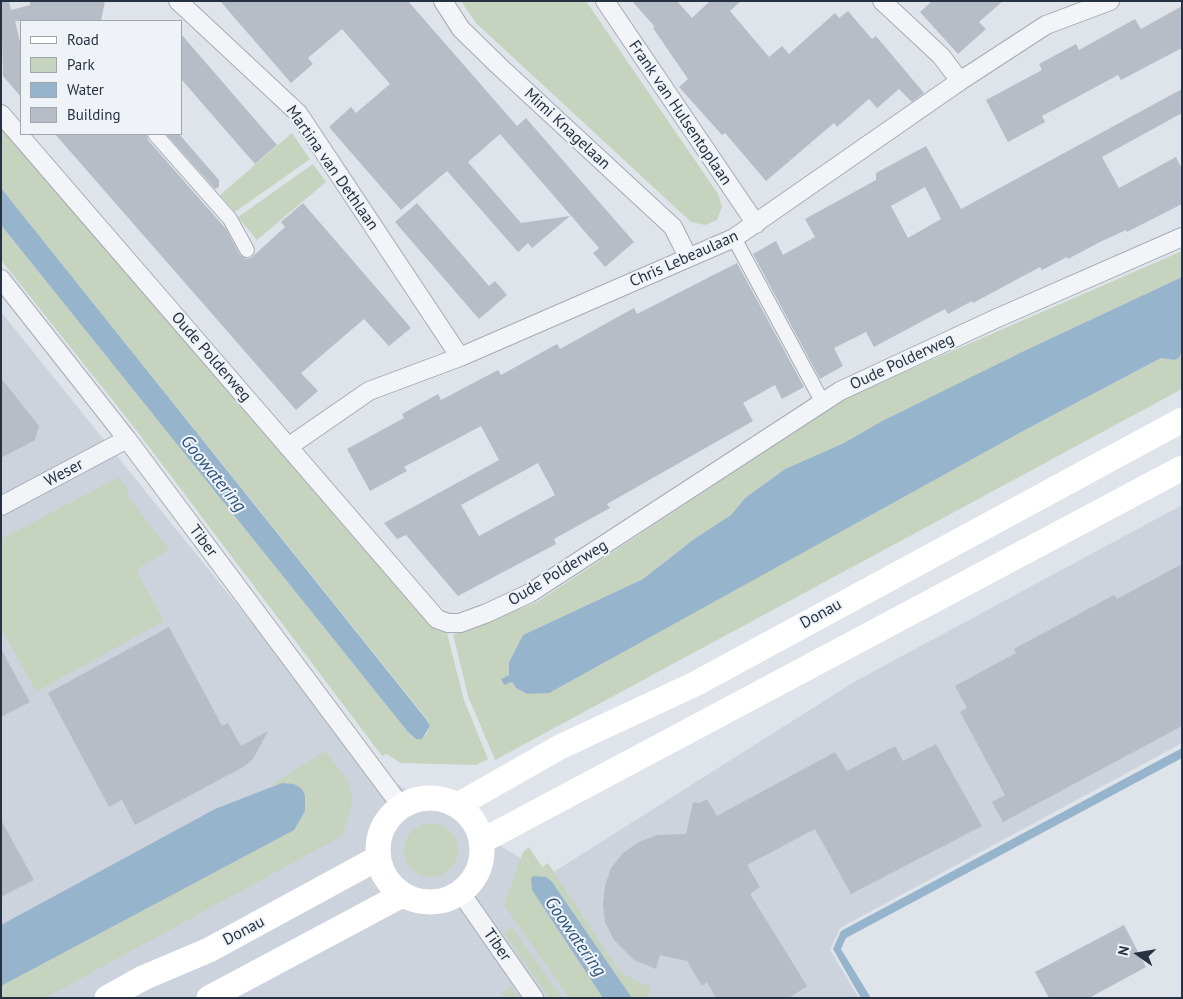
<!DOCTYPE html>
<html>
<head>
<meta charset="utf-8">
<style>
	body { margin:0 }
	#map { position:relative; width:1183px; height:999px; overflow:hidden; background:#dfe4ea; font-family:"PT Sans",sans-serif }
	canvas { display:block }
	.frame { position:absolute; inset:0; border:2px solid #263242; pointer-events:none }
	.legend { position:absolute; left:20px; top:20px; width:162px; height:115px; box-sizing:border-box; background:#eff3f7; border:1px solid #9fa6af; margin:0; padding:6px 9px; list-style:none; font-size:15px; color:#263242 }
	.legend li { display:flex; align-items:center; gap:10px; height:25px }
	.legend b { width:25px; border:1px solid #9fa6af }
	.north { position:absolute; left:1113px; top:929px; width:50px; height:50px; -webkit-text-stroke:4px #eff3f7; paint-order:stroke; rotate:283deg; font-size:14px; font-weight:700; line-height:20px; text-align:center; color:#263242 }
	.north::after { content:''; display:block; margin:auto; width:18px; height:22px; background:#263242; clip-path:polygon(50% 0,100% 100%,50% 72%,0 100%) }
</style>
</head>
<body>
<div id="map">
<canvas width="1183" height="999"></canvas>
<div class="frame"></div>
<ul class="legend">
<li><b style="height:6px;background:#fff"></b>Road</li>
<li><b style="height:14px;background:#c6d4bf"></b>Park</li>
<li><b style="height:14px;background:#97b4cd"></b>Water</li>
<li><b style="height:14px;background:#b6bdc7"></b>Building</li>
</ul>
<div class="north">N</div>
</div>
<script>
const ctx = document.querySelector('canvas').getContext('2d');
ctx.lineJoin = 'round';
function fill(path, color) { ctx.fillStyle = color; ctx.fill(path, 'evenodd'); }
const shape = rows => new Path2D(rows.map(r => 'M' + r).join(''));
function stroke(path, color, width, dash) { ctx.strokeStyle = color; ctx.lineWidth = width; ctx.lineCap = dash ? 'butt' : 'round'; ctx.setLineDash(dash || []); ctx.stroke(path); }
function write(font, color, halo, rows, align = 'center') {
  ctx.font = font + ' "PT Sans",sans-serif'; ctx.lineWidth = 4; ctx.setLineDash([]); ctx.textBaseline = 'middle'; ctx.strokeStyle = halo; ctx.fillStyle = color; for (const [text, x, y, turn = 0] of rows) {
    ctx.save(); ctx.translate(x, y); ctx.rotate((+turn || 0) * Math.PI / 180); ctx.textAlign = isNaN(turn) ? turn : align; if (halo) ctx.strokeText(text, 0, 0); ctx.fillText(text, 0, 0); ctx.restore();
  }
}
fill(shape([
	[1,312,367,766,549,875,854,682,1182,505,1182,743,840,928,830,950,859,998,1,998]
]), '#cdd3dc');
fill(shape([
	[461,1,586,1,718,194,722,207,717,220,705,225,691,222,476,23],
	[1,129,436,630,447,633,464,700,488,759,476,765,401,763,386,754,382,756,137,431,1,260,1,225,408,732,416,739,426,735,430,726,426,718,1,188],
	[292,133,310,159,235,212,220,195],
	[313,164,326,182,257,240,238,217],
	[1182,251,1182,277,1026,350,882,421,844,443,785,469,745,498,731,515,694,539,643,579,523,635,509,662,509,675,502,679,504,685,512,682,516,688,527,694,549,692,1025,430,1161,358,1174,360,1179,358,1182,351,1182,389,495,760,468,696,453,634,464,632,537,602,849,396],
	[119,477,129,492,127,495,169,550,136,570,164,621,36,692,1,628,1,539],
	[325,751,346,778,352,793,351,810,342,836,45,998,1,998,1,986,188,886,305,796,302,789,294,784,282,783,270,786],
	'404 850a27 27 0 1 1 54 0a27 27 0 1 1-54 0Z',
	[529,847,542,867,548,863,619,971,627,976,651,987,648,998,632,998,558,890,546,877,539,876,532,879,531,886,536,896,603,998,569,998,504,905,523,852],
	[512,927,562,998,549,998,504,933],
	[511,986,519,998,505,998,501,993]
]), '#c6d4bf');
fill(shape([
	[1,188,426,719,430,726,422,739,416,739,408,732,1,225],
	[1182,277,1182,351,1179,358,1174,360,1161,358,1025,430,549,693,527,694,516,688,512,682,504,685,501,679,509,675,509,662,523,635,643,579,694,539,731,515,745,498,785,469,844,443,882,421,1026,350],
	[1182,748,1182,758,846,938,841,949,871,998,861,998,833,949,841,931],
	[282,783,294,784,302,789,305,796,305,811,294,830,1,986,1,925,215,809],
	[534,876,546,877,552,882,632,998,603,998,532,890,531,878]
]), '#97b4cd');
fill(shape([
	[1,1,9,1,11,10,30,5,30,1,105,1,101,21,15,21,21,46,21,97,3,76],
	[220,1,408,1,517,126,526,118,634,242,605,267,593,253,599,248,500,134,468,162,521,223,570,216,532,248,528,243,518,252,447,171,401,210,329,127,351,107,356,113,390,84,362,52,342,29,308,58,313,64,291,83],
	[632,1,677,1,692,18,710,1,741,1,730,11,769,57,782,46,789,54,835,13,839,18,848,11,872,39,876,36,924,93,912,102,899,89,877,108,869,99,837,127,834,123,766,181,725,133,722,135,679,87,688,79,653,28,655,27],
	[932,1,1003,1,979,22,986,29,958,54,920,12],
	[1182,6,1182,48,1121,80,1118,75,1042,116,1045,122,1008,142,986,100,1042,70,1039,64,1076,44,1079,50,1135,19,1141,29],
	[181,34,277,145,255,164,181,79],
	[1182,89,1182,113,1102,157,1119,188,1176,157,1182,169,1182,204,1127,232,1126,230,1100,242,1068,259,1067,257,1042,270,1040,267,973,303,972,301,948,314,945,309,874,347,866,332,834,348,843,366,820,379,753,254,776,241,783,255,815,237,805,219,876,180,876,173,926,146,961,209],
	[925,187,941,219,908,238,891,206],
	[55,134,146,134,148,140,226,229,240,255,246,259,251,258,285,227,281,222,303,203,411,328,389,346,364,319,301,373,318,391,296,410],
	[166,134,179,134,219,180,219,187,215,189],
	[417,203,489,286,495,281,507,295,479,319,395,222],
	[737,263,804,387,782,399,775,385,743,403,753,421,607,504,610,508,554,539,556,544,458,596,406,535,397,539,384,523,499,460,481,426,404,467,407,471,370,491,347,449,404,418,402,414,438,394,441,400,498,370,501,375,557,344,560,349,634,308,637,314],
	[538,463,555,495,479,536,461,505],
	[1,378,39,426,35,440,1,458],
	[1182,564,1182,726,1003,822,992,802,1005,795,960,712,967,708,955,686,1016,653,1014,649,1114,595,1117,599],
	[169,627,222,726,228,723,241,746,268,731,253,759,243,767,135,825,122,800,109,807,48,693],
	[1,649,30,702,1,717],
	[936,744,982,826,851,894,815,829,747,865,760,887,750,894,807,986,789,998,716,998,707,982,702,986,687,961,660,955,656,969,634,960,614,940,605,922,603,905,605,886,611,868,623,853,639,842,657,835,686,834,693,802,700,803,707,799,717,816,835,752,847,771,895,746,903,761],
	[1,820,34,880,1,897],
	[1124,925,1146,967,1089,998,1049,998,1035,972]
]), '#b6bdc7');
const pedestrian = shape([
	[155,134,230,219,247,250],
	[734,238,823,403]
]);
const minor = shape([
	[178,1,298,113,460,357],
	[443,1,461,29,500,67,673,227,688,257],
	[605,1,756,224],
	[882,1,941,56,960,81],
	[1,114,437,619,448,623,460,623,487,613,530,593,840,391,995,319,1182,237],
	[1,279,127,439,401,806],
	[288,447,369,391,460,357,734,238,960,81,1046,25,1110,1],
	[1,506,127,439],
	[461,893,534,998]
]);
stroke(pedestrian, '#a4abb4', 16);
stroke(minor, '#a4abb4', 20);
stroke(pedestrian, '#f2f4f8', 14);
stroke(minor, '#f2f4f8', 18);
stroke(shape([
	'378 850a52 52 0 1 1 104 0a52 52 0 1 1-104 0Z',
	[458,805,560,747,695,684,1182,420],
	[482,841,1182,468],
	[107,998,143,978,209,950,378,858],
	[209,998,402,895]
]), '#fff', 25);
write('16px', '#263242', '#eff3f7', [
	["Frank van Hulsentoplaan",680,113,56],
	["Mimi Knagelaan",567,129,43],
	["Martina van Dethlaan",332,168,55],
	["Chris Lebeaulaan",684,259,-24],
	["Oude Polderweg",211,357,49],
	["Oude Polderweg",902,362,-25],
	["Weser",64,473,-28],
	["Tiber",203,541,53],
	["Oude Polderweg",558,573,-31],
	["Donau",821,614,-29],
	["Donau",244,931,-28],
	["Tiber",497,945,55]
]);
write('italic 18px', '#2d547a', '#eff3f7', [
	["Goowatering",213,474,51],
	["Goowatering",575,937,55]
]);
</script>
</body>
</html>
